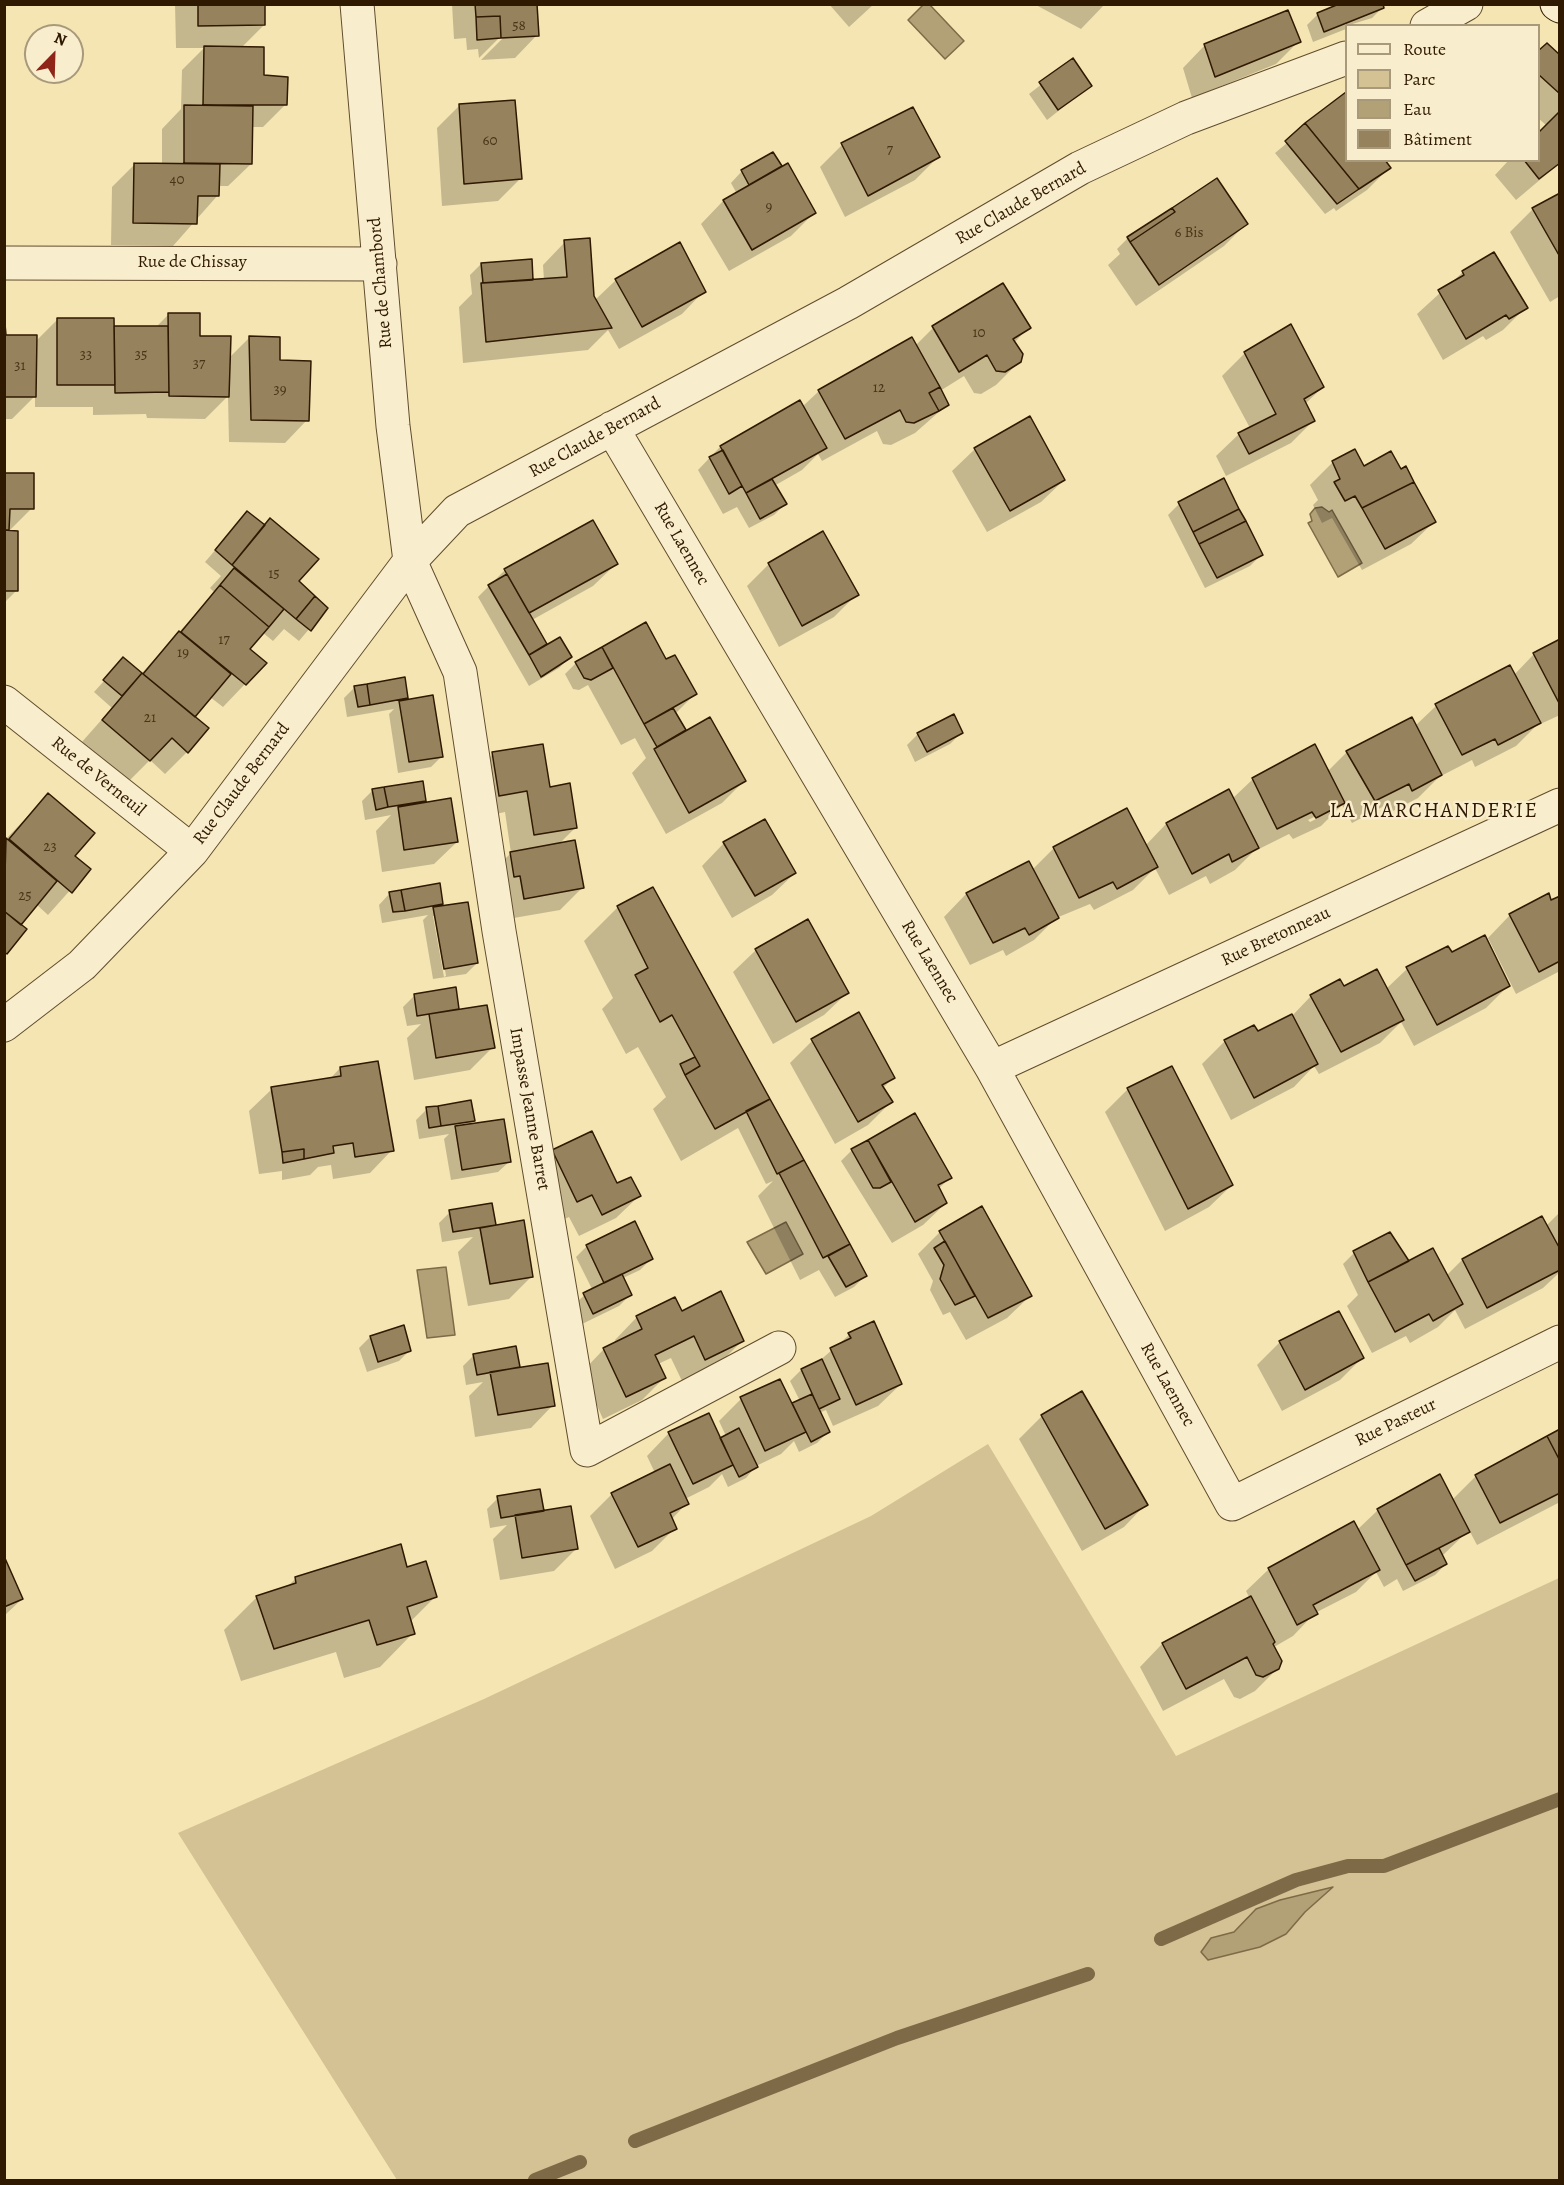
<!DOCTYPE html>
<html>
<head>
<meta charset="utf-8">
<style>
	body { margin:0 }
	#map { position:relative; width:1564px; height:2185px; overflow:hidden; background:#f5e5b2; font-family:Alegreya,serif }
	canvas { display:block }
	.frame { position:absolute; inset:0; border:6px solid #301901; pointer-events:none }
	.legend { position:absolute; left:1345px; top:24px; width:195px; height:138px; box-sizing:border-box; background:#f8eecd; border:2px solid #a8997b; margin:0; padding:8px 10px; list-style:none; font-size:18px; color:#301901 }
	.legend li { display:flex; align-items:center; gap:12px; height:30px }
	.legend b { width:30px; border:2px solid #a8997b }
	.north { position:absolute; left:24px; top:24px; width:60px; height:60px; box-sizing:border-box; background:#f8eecd; border:2px solid #a8997b; border-radius:50%; rotate:23deg; font-size:16px; font-weight:700; line-height:24px; text-align:center; color:#301901 }
	.north::after { content:''; display:block; margin:auto; width:21px; height:27px; background:#8f2418; clip-path:polygon(50% 0,100% 100%,50% 72%,0 100%) }
</style>
</head>
<body>
<div id="map">
<canvas width="1564" height="2185"></canvas>
<div class="frame"></div>
<ul class="legend">
<li><b style="height:8px;background:#f8eecd"></b>Route</li>
<li><b style="height:16px;background:#d4c294"></b>Parc</li>
<li><b style="height:16px;background:#b2a076"></b>Eau</li>
<li><b style="height:16px;background:#96835d"></b>Bâtiment</li>
</ul>
<div class="north">N</div>
</div>
<script>
const ctx = document.querySelector('canvas').getContext('2d');
ctx.lineJoin = 'round';
function fill(path, color) { ctx.fillStyle = color; ctx.fill(path, 'evenodd'); }
const shape = rows => new Path2D(rows.map(r => 'M' + r).join(''));
function stroke(path, color, width, dash) { ctx.strokeStyle = color; ctx.lineWidth = width; ctx.lineCap = dash ? 'butt' : 'round'; ctx.setLineDash(dash || []); ctx.stroke(path); }
function write(font, color, halo, rows, align = 'center') {
  ctx.font = font + ' Alegreya,serif'; ctx.lineWidth = 5; ctx.setLineDash([]); ctx.textBaseline = 'middle'; ctx.strokeStyle = halo; ctx.fillStyle = color; for (const [text, x, y, turn = 0] of rows) {
    ctx.save(); ctx.translate(x, y); ctx.rotate((+turn || 0) * Math.PI / 180); ctx.textAlign = isNaN(turn) ? turn : align; if (halo) ctx.strokeText(text, 0, 0); ctx.fillText(text, 0, 0); ctx.restore();
  }
}
fill(shape([
	[988,1444,1176,1756,1559,1578,1559,2180,397,2180,178,1833,484,1699,871,1516]
]), '#d4c294');
const water = shape([
	[924,4,930,5,964,41,945,59,908,20,924,4],
	[1322,507,1329,512,1332,510,1362,563,1338,577,1308,523,1312,521,1310,514,1315,508,1322,507],
	[786,1222,803,1254,766,1274,747,1242,786,1222],
	[446,1267,455,1335,427,1338,417,1270,446,1267],
	[1333,1887,1305,1912,1286,1934,1260,1947,1208,1960,1201,1952,1211,1938,1234,1932,1256,1909,1280,1900,1333,1887]
]);
fill(water, '#b2a076');
stroke(water, '#7e6a47', 1.5);
fill(shape([
	[175,4,264,4,264,25,241,48,286,104,263,127,251,127,251,164,228,186,218,186,218,195,173,246,111,245,112,187,135,164,162,164,162,129,181,109,182,70,204,48,176,48],
	[452,4,536,4,537,35,515,58,481,60,504,37,500,37,479,58,478,49,467,50,466,38,454,39],
	[829,4,874,4,849,27],
	[1034,4,1105,4,1081,29],
	[1383,7,1372,18,1346,26,1346,29,1313,42,1307,25,1318,14],
	[1299,41,1276,64,1192,98,1183,68,1205,45],
	[1538,53,1560,57,1560,163,1516,200,1495,175,1509,160,1538,160,1546,125,1538,118],
	[1073,60,1090,86,1047,120,1029,94],
	[1346,94,1346,160,1389,168,1367,190,1336,211,1334,208,1325,214,1275,153],
	[460,105,520,179,498,201,442,206,437,128],
	[842,145,938,157,915,180,845,217,820,167],
	[780,166,776,171,814,213,791,236,729,271,701,224,723,201,737,194,731,183,742,171],
	[1560,194,1560,296,1550,302,1510,232,1533,209],
	[1246,224,1224,246,1136,306,1108,265,1120,254,1117,249,1128,238],
	[565,242,595,300,616,280,679,244,704,291,682,314,619,349,608,330,588,350,463,363,459,307,472,294,470,275,481,264,532,281,544,280,543,265],
	[1463,272,1526,307,1503,330,1486,340,1483,336,1443,360,1417,314],
	[4,314,5,336,35,342,58,319,113,327,156,327,169,314,229,358,249,338,278,362,307,420,285,443,229,442,228,396,205,419,147,418,146,414,93,415,93,407,35,407,35,396,12,419,4,419],
	[1029,327,1014,343,1019,362,996,385,981,394,974,393,964,376,940,391,948,404,915,433,891,445,883,444,877,431,822,461,818,454,802,470,774,486,785,504,774,515,749,528,737,507,723,514,698,470,720,447,799,402,802,407,819,391,915,346,933,328],
	[1245,353,1323,387,1305,404,1313,421,1291,443,1226,476,1216,456,1239,434,1250,428,1222,376],
	[975,449,1064,480,1041,502,987,532,952,471],
	[1333,462,1364,468,1434,522,1411,544,1362,570,1332,518,1322,523,1313,505,1318,500,1310,485],
	[4,474,32,508,9,531,17,590,4,603],
	[1224,480,1261,555,1250,566,1205,588,1168,515,1179,504],
	[247,513,297,581,326,609,299,641,284,629,273,641,262,632,248,649,245,684,223,707,210,697,193,717,187,752,165,774,150,760,127,783,81,743,112,708,94,692,123,660,141,674,210,598,214,592,210,588,221,576,205,562],
	[616,564,593,586,532,620,547,646,570,657,559,668,529,686,478,597,505,570],
	[769,564,857,594,834,617,779,647,747,586],
	[645,624,666,661,695,694,675,714,685,730,679,735,744,781,722,803,666,834,632,773,646,758,635,738,621,745,588,685,579,690,573,689,565,674,576,663],
	[1560,641,1560,715,1536,726,1516,746,1475,767,1472,760,1439,777,1418,798,1389,813,1386,805,1352,823,1342,805,1321,826,1293,839,1289,834,1253,852,1235,870,1210,884,1206,876,1169,895,1155,868,1133,890,1094,910,1090,904,1056,918,1034,940,1006,956,1003,950,970,965,944,917,966,894,1028,863,1032,870,1053,849,1126,810,1145,846,1166,824,1228,791,1232,799,1253,779,1327,772,1347,752,1415,726,1436,706,1510,667,1514,675,1534,654],
	[1318,815,1318,818,1310,822,1308,820],
	[355,687,406,697,401,702,442,756,431,767,398,773,389,714,394,709,347,717,344,698],
	[961,733,950,744,915,762,907,745,918,734],
	[493,754,549,788,576,827,558,845,582,888,560,910,502,920,488,876,511,853,505,812,477,818,470,776],
	[373,790,424,801,420,805,457,842,434,864,382,872,376,831,391,815,365,820,362,801],
	[48,795,73,856,89,869,48,915,36,904,19,925,25,929,4,955,4,841],
	[724,843,795,873,772,895,732,918,702,866],
	[652,889,865,1276,854,1287,835,1297,819,1270,800,1280,758,1196,773,1181,766,1184,738,1128,681,1161,653,1109,666,1097,638,1047,626,1054,602,1009,613,998,584,941,618,907],
	[390,893,441,904,437,908,477,963,466,974,433,979,423,920,428,915,382,923,379,905],
	[433,916,436,916,446,976,444,977],
	[1560,898,1560,971,1516,994,1488,938,1510,915],
	[756,950,847,993,824,1015,773,1044,733,972],
	[1451,954,1508,986,1486,1008,1414,1046,1401,1022,1380,1043,1319,1074,1314,1066,1294,1087,1231,1120,1202,1064,1225,1041,1257,1033,1292,1016,1311,996,1343,988,1386,989,1407,969],
	[455,989,458,1011,493,1047,470,1070,414,1080,407,1038,421,1024,407,1026,403,1007,414,996],
	[812,1041,894,1077,883,1088,891,1102,868,1125,835,1144,790,1063],
	[340,1068,392,1150,370,1173,333,1179,331,1165,318,1167,310,1175,282,1180,282,1171,259,1174,249,1111,272,1089,329,1080],
	[1171,1068,1232,1185,1209,1207,1165,1231,1105,1112,1127,1090],
	[427,1109,474,1120,468,1126,510,1161,498,1172,451,1180,444,1139,449,1134,419,1139,416,1120],
	[915,1115,950,1178,938,1189,946,1203,923,1225,892,1243,841,1161,852,1150],
	[553,1152,616,1185,639,1196,616,1218,579,1236,569,1217,554,1224],
	[491,1205,494,1227,532,1276,509,1299,468,1306,458,1252,473,1237,442,1242,439,1223,450,1212],
	[1560,1212,1560,1272,1543,1288,1465,1329,1455,1310,1438,1327,1410,1343,1406,1336,1372,1353,1347,1306,1358,1295,1343,1264,1354,1253,1409,1262,1446,1276,1462,1260,1542,1218,1546,1226],
	[940,1232,1030,1296,1007,1318,966,1340,950,1312,943,1315,930,1290,933,1281,918,1254],
	[587,1246,651,1259,640,1270,623,1278,630,1295,619,1306,582,1324,573,1305,592,1289,576,1257],
	[681,1313,743,1340,720,1363,682,1381,671,1358,658,1364,664,1378,642,1400,603,1419,582,1372,604,1349,616,1343,615,1340,637,1317],
	[1338,1313,1362,1358,1340,1380,1282,1411,1257,1365,1279,1343],
	[849,1335,901,1384,878,1406,833,1426,826,1410,819,1413,828,1432,817,1443,799,1452,794,1441,781,1454,756,1466,746,1478,728,1487,722,1474,709,1487,685,1499,687,1503,671,1520,675,1528,652,1551,615,1569,590,1516,612,1494,655,1473,647,1456,669,1433,720,1440,726,1436,719,1421,741,1399,791,1406,800,1401,790,1381,801,1370,817,1363],
	[370,1337,410,1350,399,1361,367,1372,359,1348],
	[474,1355,518,1367,515,1370,553,1405,531,1428,475,1437,469,1396,483,1382,466,1385,463,1366],
	[1042,1416,1146,1504,1124,1527,1082,1551,1019,1439],
	[1560,1432,1560,1502,1477,1545,1469,1530,1442,1556,1446,1564,1435,1575,1403,1591,1397,1579,1384,1587,1376,1572,1356,1592,1315,1613,1293,1636,1274,1647,1278,1668,1255,1691,1240,1699,1234,1697,1224,1679,1163,1711,1140,1667,1162,1644,1250,1599,1246,1591,1269,1569,1354,1523,1357,1530,1378,1510,1452,1500,1476,1476],
	[498,1498,577,1548,554,1571,500,1580,493,1539,507,1525,490,1528,487,1509],
	[4,1560,22,1599,4,1616],
	[406,1569,435,1597,410,1622,413,1633,380,1667,344,1678,336,1652,241,1681,224,1630,257,1597,287,1587,296,1578]
]), '#0003');
stroke(shape([
	[1161,1939,1296,1880,1348,1866,1384,1866,1560,1799],
	[635,2141,897,2038,1088,1974],
	[535,2180,580,2162]
]), '#7e6a47', 14);
const building = shape([
	[198,4,265,4,265,25,198,26,198,4],
	[475,4,537,4,539,36,501,38,500,16,476,17,475,4],
	[1339,4,1383,4,1384,8,1324,32,1317,13,1339,4],
	[1288,10,1301,42,1215,77,1204,44,1288,10],
	[500,16,501,38,477,40,476,17,500,16],
	[1547,43,1560,55,1560,94,1538,74,1538,51,1547,43],
	[204,46,264,47,264,75,288,77,287,105,203,105,204,46],
	[1073,58,1092,86,1058,110,1039,82,1073,58],
	[1346,92,1346,160,1385,160,1391,168,1359,189,1305,123,1346,92],
	[515,100,522,179,464,184,459,104,515,100],
	[184,105,253,106,252,164,184,163,184,105],
	[913,107,940,157,868,196,841,143,913,107],
	[1560,111,1560,163,1539,179,1524,160,1538,160,1538,133,1560,111],
	[1305,123,1359,189,1337,204,1285,141,1305,123],
	[773,152,782,166,749,185,741,170,773,152],
	[134,163,220,164,219,196,198,196,197,224,133,223,134,163],
	[788,163,816,213,752,250,723,200,788,163],
	[1217,178,1248,224,1159,285,1130,242,1175,212,1172,208,1217,178],
	[1560,193,1560,257,1532,208,1560,193],
	[1172,208,1175,212,1130,242,1127,237,1172,208],
	[590,238,594,296,612,328,486,342,481,283,567,277,564,240,590,238],
	[680,242,706,292,642,327,615,279,680,242],
	[1494,252,1528,308,1509,319,1506,315,1466,339,1438,290,1464,275,1462,271,1494,252],
	[532,259,533,280,483,283,481,263,532,259],
	[1003,283,1031,328,1013,339,1023,354,1021,362,1005,372,996,371,987,355,959,372,932,326,1003,283],
	[4,313,6,335,37,335,36,397,4,397,4,313],
	[168,313,200,313,200,336,231,336,229,397,169,396,168,313],
	[57,318,114,318,115,385,57,385,57,318],
	[1291,324,1324,387,1304,399,1315,421,1249,454,1238,433,1276,414,1244,352,1291,324],
	[114,326,168,326,169,392,115,393,114,326],
	[249,336,280,337,280,360,311,361,309,421,251,420,249,336],
	[912,337,940,387,929,393,939,411,914,423,906,422,900,410,845,439,818,390,912,337],
	[940,387,949,405,939,411,929,393,940,387],
	[800,400,827,448,746,493,720,446,800,400],
	[1030,416,1065,480,1010,511,974,448,1030,416],
	[1355,449,1364,466,1391,451,1401,469,1406,466,1414,482,1362,508,1355,496,1345,501,1334,482,1340,479,1332,461,1355,449],
	[723,450,742,486,729,494,709,457,723,450],
	[4,473,34,473,34,509,10,509,9,530,4,530,4,473],
	[1224,478,1239,509,1193,532,1178,502,1224,478],
	[772,479,787,504,760,519,746,493,772,479],
	[1414,482,1436,522,1385,549,1362,508,1414,482],
	[1239,509,1246,521,1199,544,1193,532,1239,509],
	[247,511,265,525,232,565,215,550,247,511],
	[270,518,319,559,299,581,315,596,296,619,232,565,270,518],
	[593,520,618,564,529,613,504,569,593,520],
	[1246,521,1263,555,1217,578,1199,544,1246,521],
	[4,530,18,531,18,591,4,591,4,530],
	[823,531,859,595,802,626,768,563,823,531],
	[234,568,284,609,269,627,220,585,234,568],
	[507,574,547,644,529,655,488,585,507,574],
	[220,585,269,627,250,649,267,663,246,685,181,632,220,585],
	[315,596,328,608,311,631,296,619,315,596],
	[646,622,666,659,675,655,697,694,644,724,602,647,646,622],
	[179,631,231,674,195,717,143,674,179,631],
	[560,637,572,657,541,677,529,655,560,637],
	[1560,639,1560,705,1533,653,1560,639],
	[602,647,613,668,591,680,584,678,575,662,602,647],
	[123,657,142,673,122,696,103,680,123,657],
	[1510,665,1541,723,1498,745,1495,739,1462,755,1435,704,1510,665],
	[142,673,209,728,188,753,172,738,150,761,102,720,142,673],
	[405,677,408,698,370,705,367,684,405,677],
	[367,684,370,705,358,707,354,686,367,684],
	[433,695,443,757,409,762,399,701,433,695],
	[673,708,686,730,657,747,644,724,673,708],
	[954,714,963,733,927,752,917,733,954,714],
	[710,717,746,781,689,813,654,749,710,717],
	[1412,717,1442,775,1412,791,1409,784,1375,801,1346,751,1412,717],
	[543,744,550,787,570,783,577,828,534,835,527,791,499,796,492,752,543,744],
	[1315,744,1345,803,1316,818,1312,812,1277,829,1252,778,1315,744],
	[423,781,426,801,388,807,384,787,423,781],
	[384,787,388,807,376,810,372,789,384,787],
	[1229,789,1259,848,1232,862,1229,854,1192,874,1166,823,1229,789],
	[48,793,95,833,75,856,91,869,72,893,9,839,48,793],
	[451,798,458,842,404,850,398,807,451,798],
	[1127,808,1158,867,1117,889,1113,882,1079,898,1053,847,1127,808],
	[765,819,796,873,755,896,723,842,765,819],
	[6,838,57,881,21,925,4,911,6,838],
	[575,840,584,888,524,899,520,876,514,877,510,852,575,840],
	[1029,861,1059,918,1029,935,1025,928,993,943,966,893,1029,861],
	[440,883,443,904,405,911,401,890,440,883],
	[653,887,770,1099,715,1129,685,1075,700,1066,672,1015,660,1022,635,975,648,968,617,906,653,887],
	[401,890,405,911,393,912,389,892,401,890],
	[1549,893,1551,900,1560,896,1560,961,1539,972,1509,914,1549,893],
	[468,902,478,963,444,969,433,907,468,902],
	[4,911,27,929,7,954,4,952,4,911],
	[808,919,849,993,796,1022,755,949,808,919],
	[1485,935,1510,986,1437,1025,1406,967,1448,946,1452,952,1485,935],
	[1377,969,1404,1020,1341,1052,1310,995,1340,979,1344,986,1377,969],
	[456,987,459,1009,417,1016,414,994,456,987],
	[487,1005,495,1048,436,1058,429,1014,487,1005],
	[859,1012,895,1078,882,1085,893,1102,858,1122,811,1039,859,1012],
	[1292,1014,1318,1064,1254,1098,1224,1040,1254,1025,1258,1031,1292,1014],
	[695,1057,700,1066,685,1075,680,1064,695,1057],
	[378,1061,394,1151,355,1157,353,1143,333,1146,334,1153,304,1159,304,1149,282,1152,271,1087,341,1076,340,1067,378,1061],
	[1172,1066,1233,1185,1188,1209,1127,1088,1172,1066],
	[770,1099,804,1160,777,1174,746,1111,770,1099],
	[471,1100,475,1121,441,1126,438,1106,471,1100],
	[438,1106,441,1126,429,1128,426,1107,438,1106],
	[915,1113,952,1178,938,1185,947,1203,915,1222,868,1140,915,1113],
	[504,1119,511,1162,462,1170,455,1126,504,1119],
	[592,1131,617,1183,631,1177,641,1196,602,1215,592,1195,577,1202,552,1150,592,1131],
	[868,1140,891,1182,880,1188,873,1188,851,1149,868,1140],
	[304,1149,304,1159,283,1163,282,1152,304,1149],
	[804,1160,850,1244,823,1258,779,1173,804,1160],
	[492,1203,496,1225,453,1232,449,1210,492,1203],
	[982,1206,1032,1296,988,1318,939,1231,982,1206],
	[1542,1216,1560,1249,1560,1270,1487,1308,1462,1259,1542,1216],
	[524,1220,533,1277,490,1284,480,1228,524,1220],
	[635,1221,653,1259,604,1283,586,1245,635,1221],
	[1390,1232,1409,1261,1368,1282,1353,1251,1390,1232],
	[945,1241,975,1296,955,1305,940,1279,944,1265,934,1248,945,1241],
	[850,1244,867,1276,846,1287,828,1256,850,1244],
	[1433,1248,1463,1304,1433,1321,1429,1314,1395,1332,1368,1282,1433,1248],
	[622,1274,632,1295,593,1314,583,1293,622,1274],
	[721,1291,744,1341,705,1360,694,1336,655,1355,666,1378,626,1397,603,1348,642,1329,636,1316,675,1297,682,1311,721,1291],
	[1339,1311,1364,1358,1305,1390,1279,1341,1339,1311],
	[874,1321,902,1384,856,1405,830,1348,851,1338,848,1333,874,1321],
	[404,1325,411,1351,378,1362,370,1336,404,1325],
	[516,1346,520,1367,477,1375,473,1354,516,1346],
	[822,1359,840,1399,819,1409,801,1369,822,1359],
	[548,1363,555,1406,498,1415,490,1372,548,1363],
	[780,1379,806,1432,765,1451,740,1397,780,1379],
	[1082,1391,1148,1505,1105,1529,1041,1415,1082,1391],
	[812,1394,830,1432,811,1442,792,1403,812,1394],
	[709,1413,733,1465,693,1484,668,1432,709,1413],
	[739,1428,758,1467,739,1477,720,1438,739,1428],
	[1560,1429,1560,1461,1547,1436,1560,1429],
	[1547,1436,1560,1461,1560,1493,1500,1523,1475,1475,1547,1436],
	[670,1464,689,1504,670,1513,677,1529,638,1547,611,1493,670,1464],
	[1440,1474,1470,1532,1406,1565,1377,1509,1440,1474],
	[540,1489,544,1511,501,1518,497,1496,540,1489],
	[571,1506,578,1549,522,1558,515,1515,571,1506],
	[1354,1521,1380,1570,1313,1605,1318,1614,1297,1625,1268,1568,1354,1521],
	[401,1544,407,1567,426,1561,437,1597,407,1607,415,1634,377,1645,369,1620,274,1649,256,1596,296,1583,295,1577,401,1544],
	[1439,1548,1447,1564,1415,1581,1406,1565,1439,1548],
	[4,1556,23,1599,4,1607,4,1556],
	[1251,1596,1275,1642,1273,1644,1282,1661,1279,1669,1263,1677,1256,1675,1247,1657,1186,1689,1162,1643,1251,1596]
]);
fill(building, '#96835d');
stroke(building, '#301901', 1.5);
const street = shape([
	[357,4,393,426,410,561,460,672,499,931,587,1450,779,1348],
	[1427,26,1466,4],
	[4,263,380,264],
	[612,428,992,1068,1232,1504,1560,1342],
	[4,702,192,851],
	[4,1025,82,965,192,851,410,561,457,511,848,303,1080,168,1186,118,1346,58],
	[992,1068,1560,805]
]);
const secondary = shape([
	[1557,4,1560,6]
]);
stroke(street, '#614c2d', 35);
stroke(secondary, '#301901', 35);
stroke(street, '#f8eecd', 33);
stroke(secondary, '#f8eecd', 33);
write('15px', '#4a3418', null, [
	["58",519,26],
	["60",490,141],
	["7",890,150],
	["40",177,180],
	["9",769,207],
	["6 Bis",1189,233],
	["10",979,333],
	["33",86,355],
	["35",141,355],
	["37",199,364],
	["31",20,366],
	["12",879,388],
	["39",280,390],
	["15",274,574],
	["17",224,640],
	["19",183,653],
	["21",150,718],
	["23",50,847],
	["25",25,896]
]);
write('18px', '#301901', '#f8eecd', [
	["Rue Claude Bernard",1021,204,-30],
	["Rue de Chissay",192,263],
	["Rue de Chambord",381,283,-95],
	["Rue Claude Bernard",595,438,-29],
	["Rue Laennec",681,544,60],
	["Rue de Verneuil",98,777,39],
	["Rue Claude Bernard",242,784,-53],
	["Rue Bretonneau",1276,937,-25],
	["Rue Laennec",929,962,59],
	["Impasse Jeanne Barret",529,1109,80],
	["Rue Laennec",1167,1385,61],
	["Rue Pasteur",1396,1423,-26]
]);
ctx.letterSpacing = '1.5px';
write('21px', '#301901', '#f8eecd', [
	["LA MARCHANDERIE",1434,812]
]);
ctx.letterSpacing = '0px';
</script>
</body>
</html>
